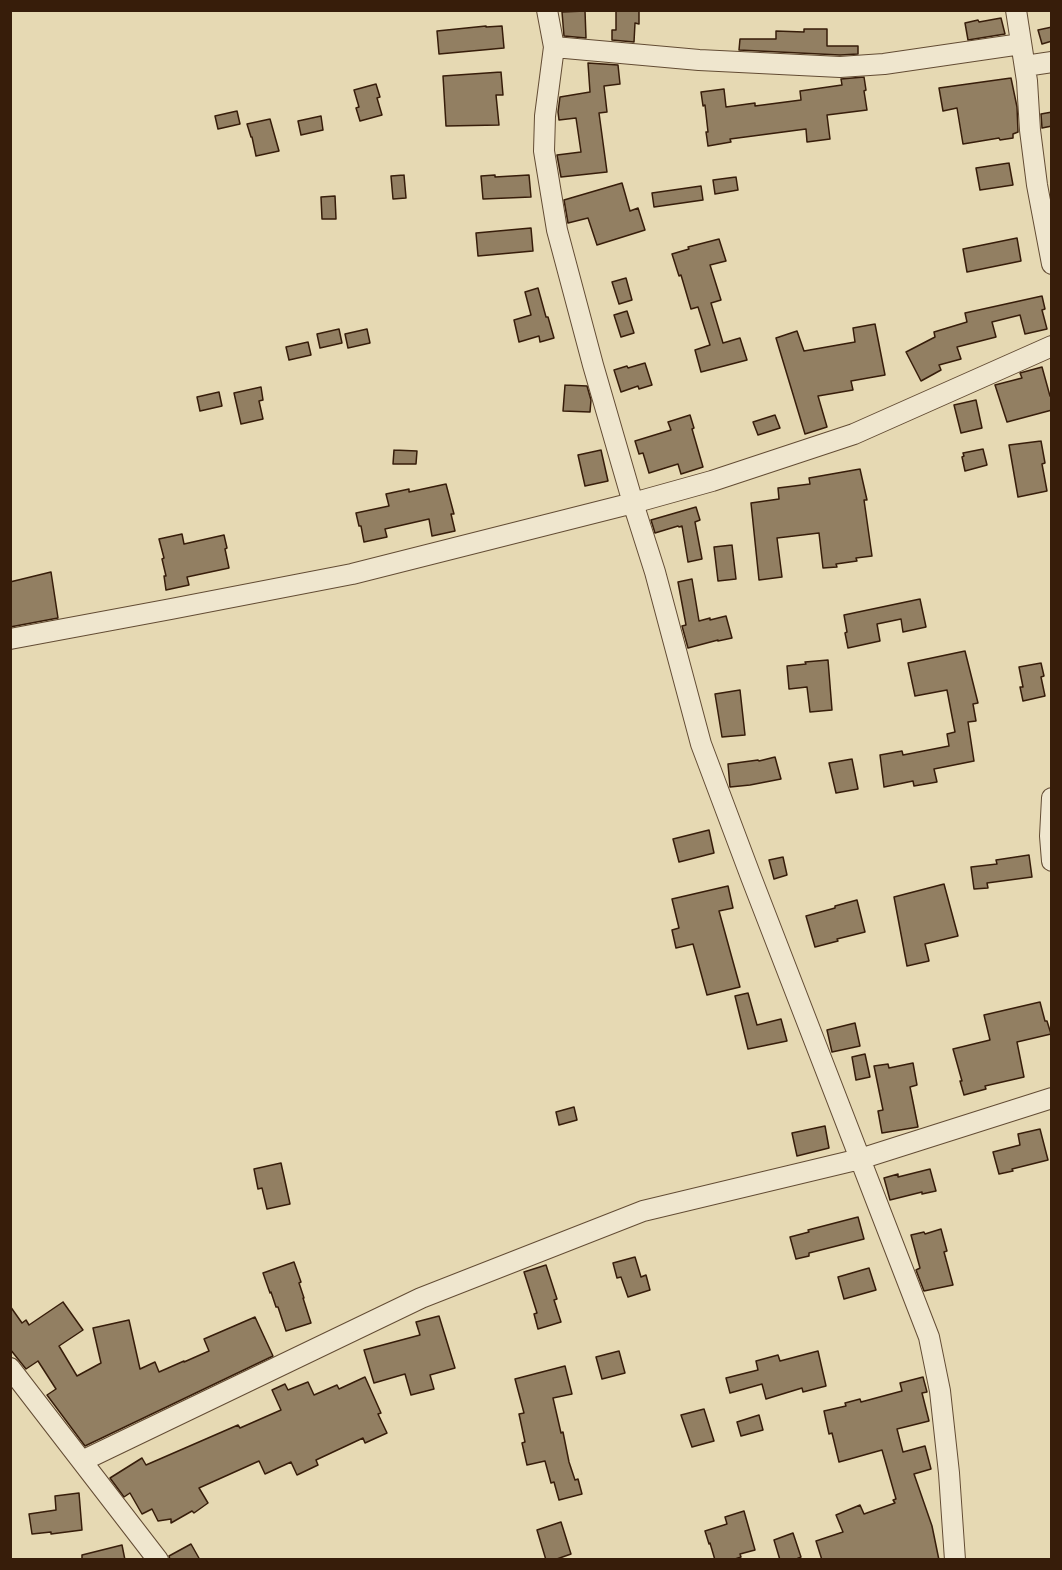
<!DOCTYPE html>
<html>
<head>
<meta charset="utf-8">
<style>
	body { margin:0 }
	#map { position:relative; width:1062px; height:1570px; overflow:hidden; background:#e6d9b3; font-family:"IM FELL French Canon",serif }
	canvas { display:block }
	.frame { position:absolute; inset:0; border:12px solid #371d0a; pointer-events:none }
</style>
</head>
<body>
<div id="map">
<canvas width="1062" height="1570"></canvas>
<div class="frame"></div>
</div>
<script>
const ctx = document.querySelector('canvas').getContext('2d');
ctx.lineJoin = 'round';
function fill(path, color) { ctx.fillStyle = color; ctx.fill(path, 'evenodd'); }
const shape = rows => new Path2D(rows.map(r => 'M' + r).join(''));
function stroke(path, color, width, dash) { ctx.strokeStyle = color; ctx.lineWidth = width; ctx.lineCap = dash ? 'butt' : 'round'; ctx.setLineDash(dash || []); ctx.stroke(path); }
const building = shape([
	[616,10,639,10,639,24,635,23,634,42,612,40,612,30,616,30,616,10],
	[585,11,586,38,564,36,562,12,585,11],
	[1001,18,1005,34,968,40,965,23,978,20,979,22,1001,18],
	[486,26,486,27,502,26,504,48,439,54,437,31,486,26],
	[1052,27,1052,41,1042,44,1038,30,1052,27],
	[804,29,827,29,827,46,858,46,858,54,840,55,739,50,740,39,776,39,776,31,804,32,804,29],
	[588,63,618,65,620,84,604,86,607,112,599,113,607,172,561,177,557,155,581,152,576,118,559,120,558,112,560,97,590,92,588,63],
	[501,72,503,95,496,95,499,125,446,126,443,76,501,72],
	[864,77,866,90,864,91,867,110,827,115,830,139,807,142,806,129,730,139,731,142,708,146,706,132,708,132,705,105,703,106,701,92,724,89,726,107,755,103,755,106,801,100,800,91,842,85,841,79,864,77],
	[1011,78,1017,107,1018,132,1013,134,1013,138,1000,140,999,138,963,144,957,108,943,111,939,88,1011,78],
	[376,84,380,97,377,98,382,115,360,121,356,108,359,107,354,90,376,84],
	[237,111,240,124,218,129,215,116,237,111],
	[1052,112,1052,126,1042,128,1041,114,1052,112],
	[321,116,323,130,301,135,298,121,321,116],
	[270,119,279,151,256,156,252,137,251,137,247,124,270,119],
	[1009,163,1013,185,980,190,976,168,1009,163],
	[404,175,406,198,393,199,391,176,404,175],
	[495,175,495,177,529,175,531,197,483,199,481,176,495,175],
	[736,177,738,190,715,194,713,180,736,177],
	[622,183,630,211,638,208,645,230,597,245,588,218,568,223,564,200,622,183],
	[701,186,703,200,654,207,652,193,701,186],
	[335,196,336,219,322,219,321,197,335,196],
	[531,228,533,251,478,256,476,233,531,228],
	[1017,238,1021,261,967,272,963,249,1017,238],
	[719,239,726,261,710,265,721,300,711,303,723,343,740,338,747,360,701,372,695,350,710,345,698,307,691,309,681,275,679,276,672,254,689,249,688,247,719,239],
	[626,278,632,300,619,304,612,282,626,278],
	[538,288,546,317,548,317,554,338,540,342,539,336,519,342,514,320,531,315,525,292,538,288],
	[1042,296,1045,309,1042,310,1047,329,1025,334,1020,315,992,322,996,337,957,347,961,359,939,365,941,370,921,381,906,352,935,337,934,332,967,322,965,313,1042,296],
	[627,311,634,333,621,337,614,315,627,311],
	[875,324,885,375,851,381,853,390,818,396,827,427,805,434,776,338,797,331,804,351,855,342,853,328,875,324],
	[339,329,342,343,320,348,317,334,339,329],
	[367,329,370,343,348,348,345,334,367,329],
	[308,342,311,355,289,360,286,347,308,342],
	[645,363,652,385,639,389,638,386,621,392,614,370,627,366,628,368,645,363],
	[1042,367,1050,396,1052,396,1052,410,1007,422,995,385,1022,378,1020,373,1042,367],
	[565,385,587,386,591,400,590,412,563,411,565,385],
	[261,387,263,400,259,401,263,419,241,424,234,393,261,387],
	[219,392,222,406,200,411,197,397,219,392],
	[976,400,982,428,961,433,954,405,976,400],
	[690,415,694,428,692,429,703,467,681,474,678,464,649,473,643,453,639,454,635,441,671,430,668,422,690,415],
	[775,415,780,428,758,435,753,422,775,415],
	[1041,441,1045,463,1042,464,1047,491,1018,497,1009,445,1041,441],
	[983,449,987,465,965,471,962,457,964,456,963,453,983,449],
	[394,450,417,451,416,464,393,464,394,450],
	[601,450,608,481,585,486,578,455,601,450],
	[860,469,867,500,864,500,872,556,856,558,857,561,836,564,837,567,823,568,819,533,777,538,782,577,759,580,751,503,779,499,778,488,810,484,809,478,860,469],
	[446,484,454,514,451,514,455,531,432,536,429,519,385,529,387,537,364,542,361,526,359,526,356,513,389,506,386,494,409,489,409,492,446,484],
	[696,507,700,520,695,522,702,559,688,562,682,526,679,527,678,526,655,533,651,520,696,507],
	[182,534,184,544,224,535,227,548,225,549,229,568,187,577,189,585,166,590,164,576,166,576,162,559,164,558,159,539,182,534],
	[732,545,736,579,718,581,714,547,732,545],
	[51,572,58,618,10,627,10,582,51,572],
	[692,579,699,621,710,618,710,620,726,616,732,638,718,641,718,640,688,648,682,626,686,625,678,582,692,579],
	[920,599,926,627,903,632,901,619,877,624,880,641,848,648,845,633,847,632,844,615,920,599],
	[965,651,978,703,973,704,976,721,968,722,974,761,934,769,937,782,914,786,913,781,884,787,880,755,902,751,903,755,949,746,947,734,955,732,947,690,915,696,908,663,965,651],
	[828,660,832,710,810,712,807,687,789,689,787,666,806,664,805,662,828,660],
	[1041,663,1044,676,1041,677,1045,696,1023,701,1020,687,1023,687,1019,667,1041,663],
	[740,690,745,735,722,737,715,694,740,690],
	[775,757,781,779,750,785,730,787,728,764,758,760,759,761,775,757],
	[852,759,858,789,836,793,829,763,852,759],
	[709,830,714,853,679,862,673,839,709,830],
	[1029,855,1032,877,987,883,988,888,974,889,971,867,997,864,996,860,1029,855],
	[783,857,787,875,774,879,769,860,783,857],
	[944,884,958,936,925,944,929,961,907,966,894,897,944,884],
	[728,886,733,908,719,911,740,987,707,995,693,944,676,948,672,930,679,928,672,899,728,886],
	[857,900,865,932,837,939,838,941,815,947,806,916,835,908,835,906,857,900],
	[748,993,757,1025,781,1019,787,1041,748,1049,735,996,748,993],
	[1040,1002,1045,1021,1047,1021,1051,1034,1017,1042,1024,1077,985,1086,986,1089,964,1095,960,1081,962,1081,953,1049,990,1040,984,1015,1040,1002],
	[855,1023,860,1046,832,1052,827,1030,855,1023],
	[865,1054,870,1077,856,1080,852,1057,865,1054],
	[913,1063,917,1085,910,1087,918,1127,882,1133,878,1111,883,1110,874,1066,888,1064,889,1068,913,1063],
	[574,1107,577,1120,559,1125,556,1112,574,1107],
	[825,1126,829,1148,797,1156,792,1133,825,1126],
	[1040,1129,1048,1160,1012,1169,1013,1171,999,1174,993,1152,1020,1145,1018,1134,1040,1129],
	[281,1163,290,1204,267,1209,262,1188,258,1189,254,1169,281,1163],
	[930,1169,936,1191,922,1194,922,1192,890,1200,884,1178,898,1174,898,1177,930,1169],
	[858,1217,864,1239,809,1253,809,1256,796,1259,790,1237,809,1232,808,1230,858,1217],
	[941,1229,947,1251,944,1252,953,1285,924,1291,916,1270,920,1268,911,1235,924,1232,925,1234,941,1229],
	[635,1257,641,1277,646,1275,650,1290,628,1297,621,1277,617,1278,613,1263,635,1257],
	[294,1262,301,1282,299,1283,304,1298,303,1298,311,1323,286,1331,278,1307,276,1307,271,1292,270,1293,263,1273,294,1262],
	[546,1265,557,1299,554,1300,561,1322,538,1329,534,1314,537,1313,524,1272,546,1265],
	[869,1268,876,1290,844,1299,838,1277,869,1268],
	[63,1302,83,1330,59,1346,77,1376,101,1363,93,1328,129,1320,140,1369,155,1362,159,1372,184,1361,184,1362,209,1351,204,1339,255,1317,273,1356,85,1446,47,1395,56,1389,38,1361,26,1369,10,1349,10,1306,22,1323,26,1320,29,1325,63,1302],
	[439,1316,455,1368,430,1375,434,1389,411,1395,405,1374,374,1383,364,1350,420,1335,416,1322,439,1316],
	[619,1351,625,1373,602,1379,596,1357,619,1351],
	[818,1351,826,1386,803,1392,802,1388,766,1399,762,1384,730,1393,726,1378,758,1370,756,1361,778,1355,780,1361,818,1351],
	[565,1366,572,1394,553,1398,561,1433,563,1432,569,1462,575,1480,578,1479,582,1494,559,1500,554,1482,551,1483,545,1461,527,1465,522,1443,525,1442,519,1414,524,1413,515,1379,565,1366],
	[365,1377,381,1413,378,1414,387,1433,365,1443,363,1438,316,1460,318,1465,297,1475,291,1462,265,1474,259,1461,199,1488,208,1503,194,1513,192,1511,171,1523,171,1519,158,1521,152,1509,142,1514,130,1493,124,1497,110,1478,142,1458,146,1465,238,1425,240,1428,281,1410,272,1390,285,1384,288,1390,308,1382,314,1395,337,1385,339,1389,365,1377],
	[923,1377,927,1392,922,1393,929,1421,897,1429,903,1452,925,1446,931,1469,914,1474,932,1526,939,1560,822,1560,816,1541,843,1532,836,1515,860,1505,864,1514,895,1503,893,1500,896,1499,882,1450,839,1462,832,1433,829,1434,824,1411,846,1406,845,1403,860,1399,861,1402,902,1391,900,1383,923,1377],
	[704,1409,714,1441,692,1447,681,1415,704,1409],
	[759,1415,763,1430,741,1436,737,1422,759,1415],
	[79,1493,82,1530,51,1534,51,1532,32,1534,29,1514,56,1510,55,1496,79,1493],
	[744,1511,755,1550,740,1554,741,1557,732,1560,715,1560,710,1543,709,1544,705,1531,727,1524,725,1517,744,1511],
	[561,1522,571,1554,554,1560,546,1560,537,1530,561,1522],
	[793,1533,801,1557,794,1560,780,1560,774,1540,793,1533],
	[191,1544,200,1560,170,1560,169,1556,191,1544],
	[122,1545,125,1560,82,1560,82,1555,122,1545]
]);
fill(building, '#927f62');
stroke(building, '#371d0a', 1.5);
const minor = shape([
	[547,10,554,47,545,116,544,151,557,230,593,365,633,503,655,572,701,744,751,877,929,1337,940,1391,949,1473,955,1560],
	[1016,10,1027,81,1030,130,1037,185,1052,264],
	[554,47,699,60,840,67,884,64,1021,44],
	[1025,66,1052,62],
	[10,639,171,609,352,574,633,503,712,481,854,434,1052,346],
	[1052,798,1050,836,1052,861],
	[10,1368,158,1560],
	[82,1461,421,1298,643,1211,860,1159,1052,1098]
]);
stroke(minor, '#634c34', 22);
stroke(minor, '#efe6ce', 20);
</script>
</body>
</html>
